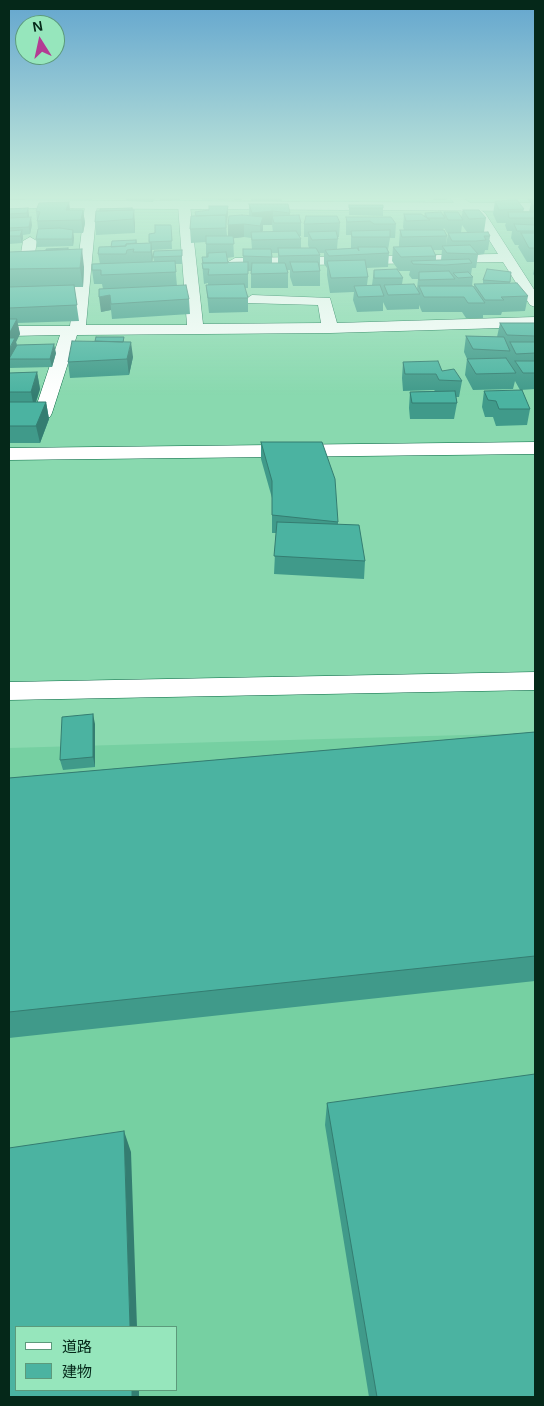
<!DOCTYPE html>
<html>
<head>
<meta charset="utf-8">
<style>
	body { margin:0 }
	#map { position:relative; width:544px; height:1406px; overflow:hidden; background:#89d9af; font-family:Arial,"Noto Sans JP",sans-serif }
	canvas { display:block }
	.frame { position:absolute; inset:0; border:10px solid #052819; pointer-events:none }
	.legend { position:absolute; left:15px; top:1326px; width:162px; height:65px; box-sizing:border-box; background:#96e6bc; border:1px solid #5c9a7b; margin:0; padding:6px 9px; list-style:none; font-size:15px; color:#052819 }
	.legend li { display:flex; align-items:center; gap:10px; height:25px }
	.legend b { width:25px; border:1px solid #5c9a7b }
	.north { position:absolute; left:15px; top:15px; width:50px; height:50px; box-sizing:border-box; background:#96e6bc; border:1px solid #5c9a7b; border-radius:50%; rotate:350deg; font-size:14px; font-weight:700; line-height:20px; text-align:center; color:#052819 }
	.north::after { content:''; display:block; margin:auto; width:18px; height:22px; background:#b33c93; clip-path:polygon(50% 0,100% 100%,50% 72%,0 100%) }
</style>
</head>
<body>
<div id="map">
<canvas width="544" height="1406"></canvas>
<div class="frame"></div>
<ul class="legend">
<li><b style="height:6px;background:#fff"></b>道路</li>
<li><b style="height:14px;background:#4bb3a1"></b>建物</li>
</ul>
<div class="north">N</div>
</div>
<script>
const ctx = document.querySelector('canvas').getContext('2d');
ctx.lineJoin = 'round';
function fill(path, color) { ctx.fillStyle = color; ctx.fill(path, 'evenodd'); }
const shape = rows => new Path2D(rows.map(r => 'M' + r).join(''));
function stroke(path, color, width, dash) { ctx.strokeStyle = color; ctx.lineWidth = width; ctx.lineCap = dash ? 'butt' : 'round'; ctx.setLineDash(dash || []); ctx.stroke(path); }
fill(shape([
	[535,733,535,1397,9,1397,9,748],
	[16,1327,176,1327,176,1390,16,1390]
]), '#76d0a2');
const street = shape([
	[450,198,463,198,485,213,535,291,535,307,530,305,503,262,235,266,228,262,235,258,498,254,476,219,459,209,450,198],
	[91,201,97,205,86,325,187,325,178,205,184,201,190,205,203,324,321,323,318,305,247,303,244,300,252,295,330,298,337,323,535,317,535,327,330,333,77,335,52,413,50,417,36,417,34,413,60,335,9,336,9,326,70,326,85,205,91,201],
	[30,237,37,241,35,253,28,257,21,253,23,241,30,237],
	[535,442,535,454,9,460,9,448,535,442]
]);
const secondary = shape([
	[9,200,535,203,535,211,9,208,9,200],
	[535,672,535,690,9,700,9,682,535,672]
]);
stroke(street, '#046541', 1);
stroke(secondary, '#046541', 1);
fill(street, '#fff');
fill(secondary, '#fff');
fill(shape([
	[126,198,155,198,153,202,127,201],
	[160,198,180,198,180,200,160,200],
	[201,198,242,198,242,200,201,199],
	[251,198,282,198,282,201,251,201],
	[433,198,447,198,446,200,433,200],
	[527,198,535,198,535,262,527,262,518,247,519,245,515,245,511,238,512,231,507,231,505,225,506,223,497,223,493,214,495,201,524,209,523,212,529,212,531,203,530,203],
	[69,202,70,210,83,210,85,223,83,233,73,233,74,238,73,246,37,247,36,239,38,229,36,211],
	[249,204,290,213,290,215,301,223,301,236,299,236,301,239,301,248,309,248,308,245,308,237,304,237,304,224,340,223,339,237,338,237,337,249,351,248,351,235,346,235,346,217,396,224,395,238,390,238,388,250,389,253,388,267,366,268,368,277,367,285,372,285,374,270,403,278,402,284,417,289,418,279,412,279,409,275,410,271,399,271,392,261,393,247,399,247,399,244,400,230,404,230,403,227,404,214,424,216,425,213,443,216,444,212,461,218,463,210,486,218,484,232,467,232,462,225,461,233,490,236,488,250,485,250,484,254,478,255,476,268,472,268,471,275,473,277,472,286,474,287,474,284,483,284,483,280,511,272,510,283,528,296,525,311,502,312,501,315,483,315,483,318,466,318,462,312,422,312,419,305,419,309,387,310,383,302,383,311,357,312,353,300,354,292,330,293,327,275,327,268,324,264,324,253,319,253,320,255,320,286,293,286,290,277,290,270,287,270,288,273,288,288,251,288,251,271,248,271,248,288,245,288,248,298,248,312,209,313,206,285,208,285,208,283,204,284,202,263,206,257,206,242,191,243,190,229,228,213,226,224,227,236,228,236,228,225,249,216],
	[263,225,272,225,273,232,262,232],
	[444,228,447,233,448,233,446,246,447,236,443,230],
	[244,237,251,238,252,249,243,249,243,263,228,263,227,258,234,257,233,238],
	[433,250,442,250,441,260,436,260,436,256],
	[272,253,278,253,278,263,272,263],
	[349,205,383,208,383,216,349,215],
	[28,208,29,215,29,217,32,225,30,234,23,235,23,238,22,243,9,244,9,209],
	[132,208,135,223,135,233,96,235,95,222],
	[171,225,172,249,152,250,152,262,154,261,153,257,182,250,182,264,175,264,177,286,189,299,190,314,112,319,111,310,101,312,103,289,102,284,94,284,92,270,100,264,98,254,111,247,136,240,137,243,149,243,149,234,155,233],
	[68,249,84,267,83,287,74,287,79,321,17,323,20,334,16,342,17,345,56,353,52,367,9,368,9,252],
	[535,264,535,277,533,274],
	[500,323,535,323,535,389,520,390,515,381,513,389,473,390,465,375,467,359,464,352,466,336,497,337],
	[124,337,124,342,133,357,129,375,70,378,68,362,95,341],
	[403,362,442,371,462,381,459,397,456,397,457,403,454,419,410,419,409,408,410,392,435,391,434,390,403,391,402,378],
	[37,372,40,389,36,402,46,402,49,419,40,443,9,443,9,373],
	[484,391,530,409,527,425,496,426,493,417,485,417,482,407],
	[261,442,338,522,338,524,365,561,364,579,274,574,276,533,272,533,272,498,261,459],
	[95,724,95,767,63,770,60,760],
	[535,732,535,981,9,1038,9,778],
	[327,1103,535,1397,369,1397,325,1125]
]), '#409a8a');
fill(shape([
	[69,202,70,215,66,210],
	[228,206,228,213,227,224,226,217],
	[28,208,29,215,28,221,27,213],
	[83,210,85,223,83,233,81,220],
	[134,210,135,223,135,233,133,219],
	[273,211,272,225,263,225,263,230,261,239,260,226,252,224,252,213],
	[31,217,32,225,30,234,29,227],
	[244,224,244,237,228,239,228,225],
	[22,230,23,238,22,243,20,236],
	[73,230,74,238,73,246,72,239],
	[151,243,153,257,152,266,151,252],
	[82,249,84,267,83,287,80,268],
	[110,295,111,310,101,312,99,297],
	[17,319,20,334,16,342,19,354,9,359,9,349,12,345,9,334],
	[131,342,133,357,129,375,127,359],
	[54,344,56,353,52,367,50,359],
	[37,372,40,389,34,408,31,392],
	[46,402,49,419,40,443,36,426],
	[93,714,95,724,95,767,93,757],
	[124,1131,131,1152,137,1327,130,1327],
	[132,1390,139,1390,139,1397,132,1397]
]), '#347d71');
const building = shape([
	[517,200,524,209,499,210,495,201,517,200],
	[69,202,66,210,83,210,81,220,37,221,40,212,36,211,39,203,69,202],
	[531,202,535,202,535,208,531,202],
	[249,204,288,204,290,213,273,211,252,213,249,204],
	[349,205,383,205,383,208,349,208,349,205],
	[209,206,228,206,226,217,226,215,196,216,195,212,209,210,209,206],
	[28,208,27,213,9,214,9,209,28,208],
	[132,208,132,210,100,211,100,209,132,208],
	[134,210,133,219,95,222,96,211,134,210],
	[463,210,479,210,486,218,469,219,463,210],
	[441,212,445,218,427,218,425,213,441,212],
	[444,212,458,212,463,220,448,220,444,212],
	[508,212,535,212,535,218,509,218,508,212],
	[404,214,421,214,430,220,406,221,404,214],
	[226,215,226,228,190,229,191,216,226,215],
	[242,215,263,217,260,226,244,224,228,225,229,216,242,215],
	[299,215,301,223,274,223,272,216,299,215],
	[306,216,337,216,340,223,304,224,306,216],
	[31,217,29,227,9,228,9,218,31,217],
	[346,217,391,217,396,224,374,224,370,221,347,222,346,217],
	[514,224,535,225,535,231,517,231,514,224],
	[155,225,171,225,172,241,149,242,149,234,155,233,155,225],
	[60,228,73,230,72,239,36,239,38,229,60,228],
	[22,230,20,236,9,236,9,231,22,230],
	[390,230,390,237,352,237,351,231,390,230],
	[400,230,444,230,447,236,402,237,400,230],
	[296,231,301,239,252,240,251,232,296,231],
	[336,231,338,239,312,240,308,232,336,231],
	[488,232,490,236,484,236,486,240,476,241,452,241,448,233,488,232],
	[521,233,535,233,535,248,529,248,521,233],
	[206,236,233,236,234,244,206,244,206,236],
	[136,240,136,243,126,244,126,246,111,247,112,241,136,240],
	[151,243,151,252,133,252,134,249,127,250,126,254,98,254,99,247,126,246,126,244,151,243],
	[470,245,478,254,447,253,442,246,470,245],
	[431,246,436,256,401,257,393,247,431,246],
	[358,247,386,247,389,253,329,256,325,250,357,248,359,251,358,247],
	[68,248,68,249,46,250,46,249,68,248],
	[278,248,316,248,320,255,279,256,278,248],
	[82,249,80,268,9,269,9,252,82,249],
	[243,249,271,249,272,257,243,256,243,249],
	[182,250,182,256,153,257,154,251,182,250],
	[226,252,228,263,203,263,202,257,208,257,208,253,226,252],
	[469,259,472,263,445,265,413,264,411,261,469,259],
	[365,260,368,277,331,278,327,261,365,260],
	[175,261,176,272,101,275,101,270,92,270,92,264,175,261],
	[248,262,248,274,208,275,209,269,203,269,202,263,248,262],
	[290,262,318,262,320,271,293,272,290,262],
	[252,263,285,263,288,273,251,274,252,263],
	[397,269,403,278,374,278,374,270,397,269],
	[487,269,511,272,510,282,483,280,487,269],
	[449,271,455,279,419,280,419,272,449,271],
	[468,272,473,277,458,278,453,273,468,272],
	[517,283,528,296,501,297,504,300,485,300,474,284,517,283],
	[244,284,248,298,208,298,206,285,244,284],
	[414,284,420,294,388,295,384,285,414,284],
	[74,285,77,305,9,308,9,287,74,285],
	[186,285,189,299,111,304,110,295,99,297,99,289,186,285],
	[380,285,384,296,358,297,354,286,380,285],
	[419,286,473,286,485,303,468,303,464,297,424,297,419,286],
	[9,319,17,319,9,334,9,319],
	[500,323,535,323,535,336,507,335,500,323],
	[466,336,504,337,510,351,473,349,466,336],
	[96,337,124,337,123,342,95,341,96,337],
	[9,338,15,338,9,349,9,338],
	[72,341,131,342,127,359,68,362,72,341],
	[510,342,535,342,535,353,516,354,510,342],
	[54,344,50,359,9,359,17,345,54,344],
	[506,358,516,373,476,374,467,359,506,358],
	[438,361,442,371,454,369,462,381,439,380,436,374,405,374,403,362,438,361],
	[515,361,535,361,535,373,523,373,515,361],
	[37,372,31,392,9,392,9,373,37,372],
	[522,390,530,409,499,409,496,401,488,400,484,391,522,390],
	[455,391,457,403,412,403,410,392,455,391],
	[9,402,46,402,36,426,9,426,9,402],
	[261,442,322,442,335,479,338,522,272,515,272,481,261,442],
	[277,522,359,525,365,561,274,556,277,522],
	[93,714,93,757,60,760,62,717,93,714],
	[535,732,535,956,9,1012,9,778,535,732],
	[535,1074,535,1397,377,1397,327,1103,535,1074],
	[124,1131,130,1327,16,1327,16,1390,132,1390,132,1397,9,1397,9,1148,124,1131]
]);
fill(building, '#4bb3a1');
stroke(building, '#347d71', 1);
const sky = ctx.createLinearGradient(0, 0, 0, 395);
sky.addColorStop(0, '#64a6ce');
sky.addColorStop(0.5, '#caeedb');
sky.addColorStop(1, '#caeedb00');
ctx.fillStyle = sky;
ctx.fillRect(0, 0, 544, 395);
</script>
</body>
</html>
